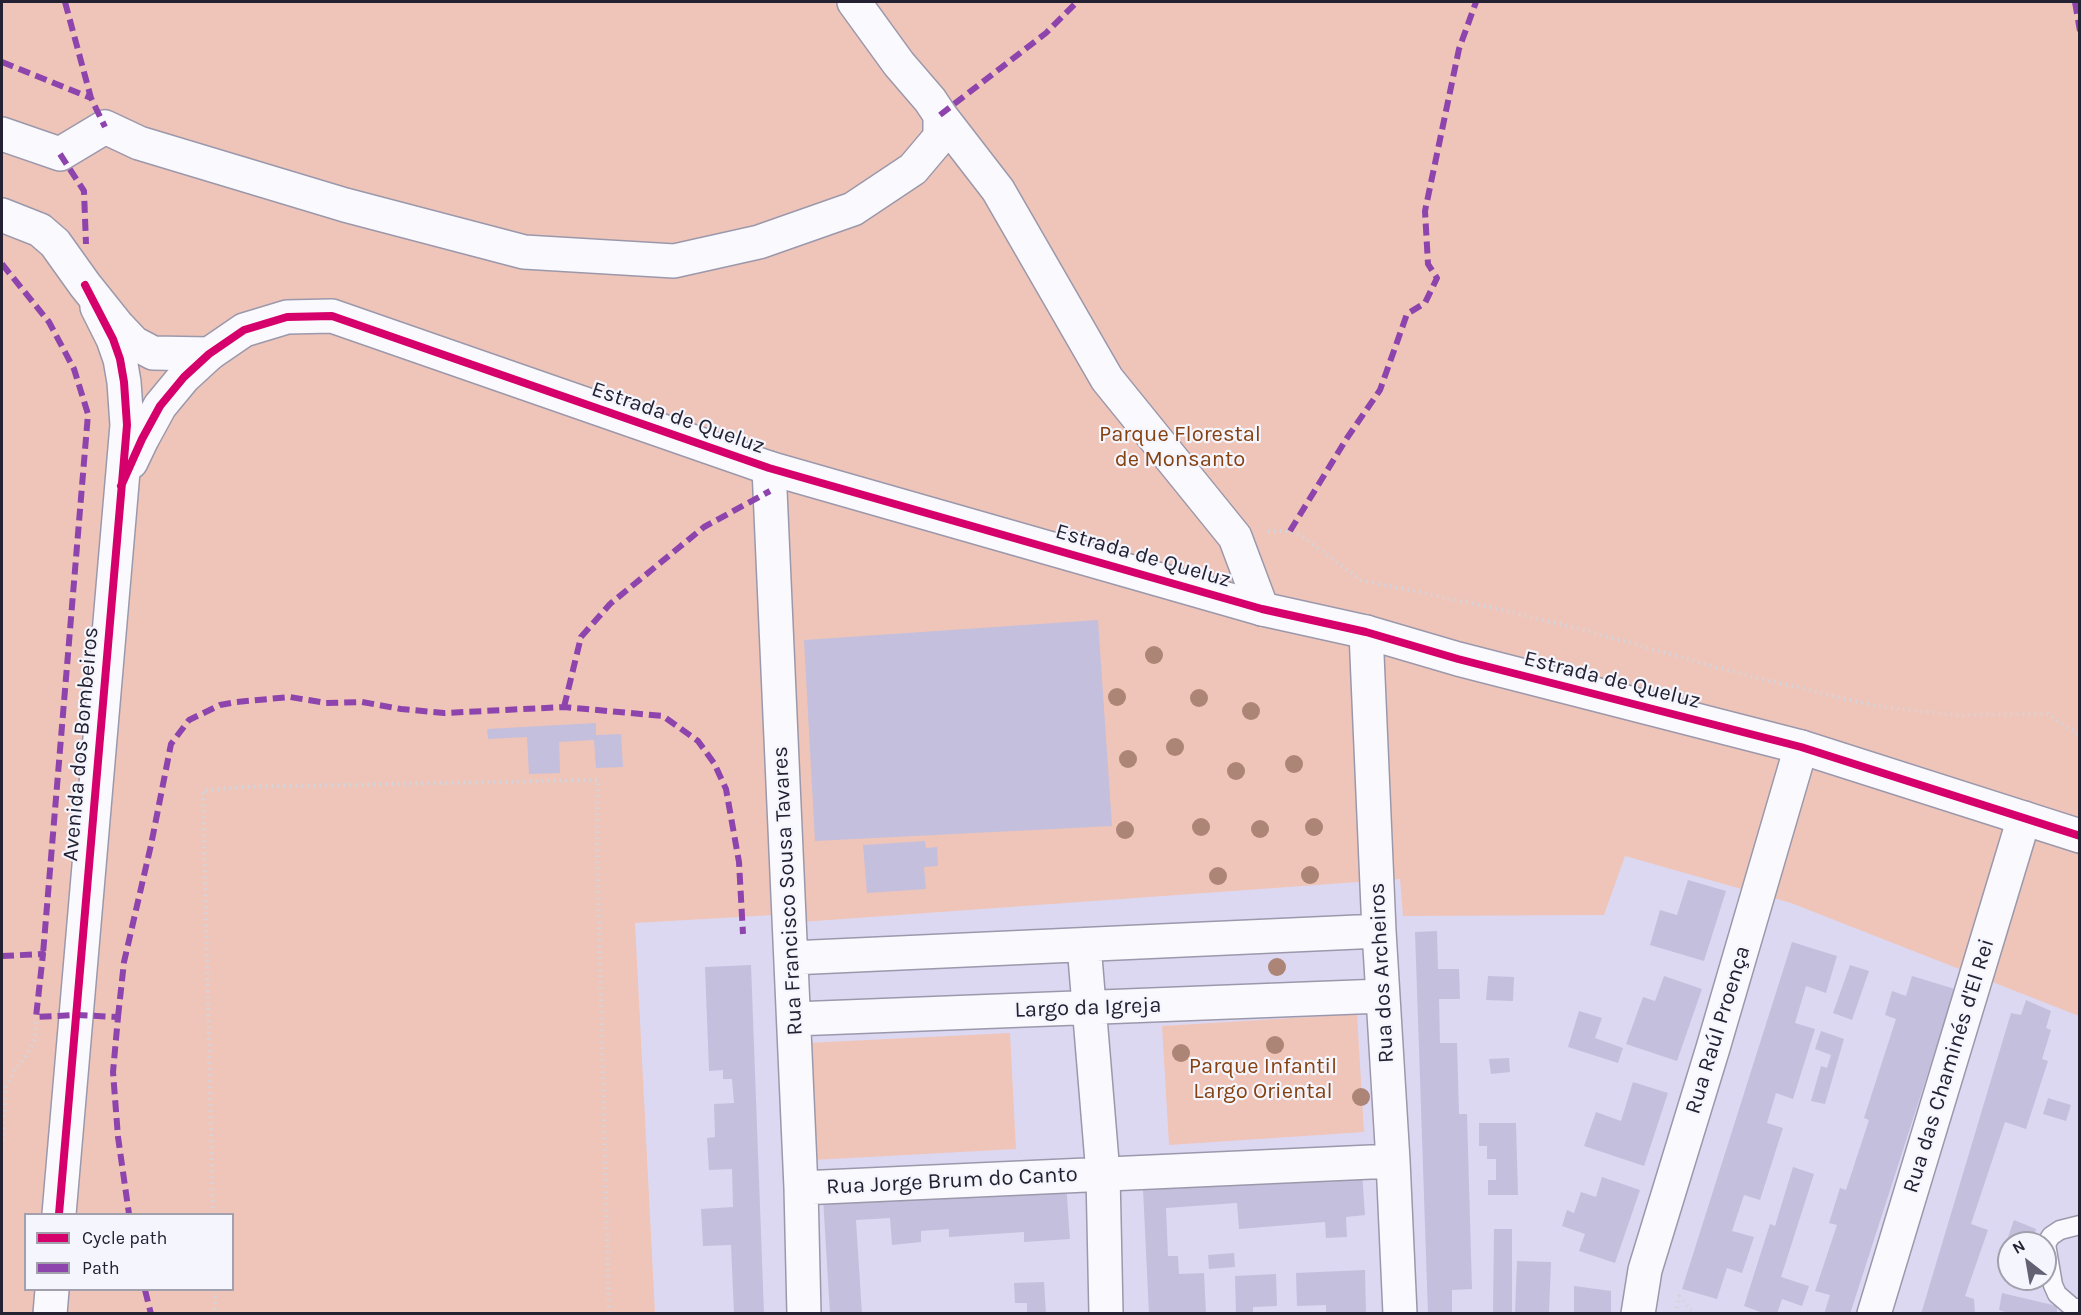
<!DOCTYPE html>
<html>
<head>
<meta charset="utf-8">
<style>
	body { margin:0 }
	#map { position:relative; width:2081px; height:1315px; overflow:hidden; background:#dcd8f2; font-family:Karla,sans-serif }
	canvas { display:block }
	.frame { position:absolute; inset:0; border:3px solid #232132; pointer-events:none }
	.legend { position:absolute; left:24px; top:1213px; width:210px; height:78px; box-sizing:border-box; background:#f5f5fe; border:2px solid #a1a0ac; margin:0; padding:8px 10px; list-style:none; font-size:18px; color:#232132 }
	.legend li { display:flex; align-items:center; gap:12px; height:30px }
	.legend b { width:30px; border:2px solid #a1a0ac }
	.north { position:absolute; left:1997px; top:1231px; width:60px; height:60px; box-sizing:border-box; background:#f5f5fe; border:2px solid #a1a0ac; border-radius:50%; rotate:329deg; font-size:16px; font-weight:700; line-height:24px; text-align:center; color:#232132 }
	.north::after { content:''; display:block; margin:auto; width:21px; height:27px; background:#646175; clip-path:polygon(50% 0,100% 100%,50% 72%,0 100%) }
</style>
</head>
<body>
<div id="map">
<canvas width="2081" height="1315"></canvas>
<div class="frame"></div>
<ul class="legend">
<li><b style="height:8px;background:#d6006c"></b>Cycle path</li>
<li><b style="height:8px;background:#8e44ad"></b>Path</li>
</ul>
<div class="north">N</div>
</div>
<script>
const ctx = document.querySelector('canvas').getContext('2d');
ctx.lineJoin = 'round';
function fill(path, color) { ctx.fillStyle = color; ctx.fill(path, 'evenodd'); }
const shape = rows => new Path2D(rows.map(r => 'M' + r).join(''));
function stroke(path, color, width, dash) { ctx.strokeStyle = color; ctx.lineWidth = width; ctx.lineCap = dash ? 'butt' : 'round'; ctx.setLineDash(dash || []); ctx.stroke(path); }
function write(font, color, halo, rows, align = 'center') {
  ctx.font = font + ' Karla,sans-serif'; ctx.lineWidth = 4.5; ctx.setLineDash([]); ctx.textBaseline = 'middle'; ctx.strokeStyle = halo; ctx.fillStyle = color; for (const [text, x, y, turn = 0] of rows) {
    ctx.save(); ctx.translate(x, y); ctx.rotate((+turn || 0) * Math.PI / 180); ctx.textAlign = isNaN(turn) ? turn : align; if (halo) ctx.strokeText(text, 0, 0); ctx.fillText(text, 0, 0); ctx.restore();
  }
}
fill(shape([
	[2,2,2079,2,2079,1016,1791,903,1625,856,1604,915,1403,916,1400,879,787,923,773,915,635,923,655,1313,2,1314],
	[26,1214,232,1214,232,1290,26,1290],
	[1357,1014,1364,1132,1169,1145,1162,1026],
	[1010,1033,1016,1149,813,1160,807,1043]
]), '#efc5b9');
fill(shape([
	[1098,620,1112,826,815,841,804,640],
	[596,723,596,735,621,734,623,767,596,768,594,740,559,742,560,773,529,774,527,737,488,739,487,729],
	[925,841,926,848,937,847,938,866,924,867,926,889,867,893,863,845],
	[1688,880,1726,891,1704,961,1650,945,1660,910,1677,915],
	[1437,931,1438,969,1459,969,1460,999,1439,999,1440,1043,1457,1043,1459,1114,1467,1114,1472,1289,1452,1290,1452,1314,1428,1314,1415,932],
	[1792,942,1837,956,1826,993,1806,986,1795,1023,1815,1029,1793,1099,1776,1093,1767,1123,1783,1128,1760,1200,1744,1195,1732,1231,1754,1237,1742,1273,1727,1268,1717,1299,1682,1289],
	[751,965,764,1314,734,1314,731,1245,703,1246,701,1209,733,1207,732,1169,709,1170,707,1138,715,1137,714,1104,734,1103,732,1079,723,1079,723,1070,709,1071,705,967],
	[1850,965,1869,971,1852,1020,1833,1013],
	[1488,976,1514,977,1513,1001,1486,1000],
	[1664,976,1702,989,1677,1061,1626,1044,1643,997,1655,1001],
	[1912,976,1955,989,1850,1314,1824,1314,1830,1295,1815,1291,1837,1225,1829,1223,1840,1188,1846,1190,1869,1120,1864,1118,1896,1019,1885,1015,1892,991,1906,996],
	[2026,1000,2051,1011,2046,1028,2051,1030,2042,1059,2048,1061,2026,1129,2005,1122,1971,1224,1988,1230,1965,1296,1974,1299,1975,1314,1921,1314,2011,1013,2021,1015],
	[1579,1011,1602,1018,1595,1038,1623,1048,1618,1063,1568,1047],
	[1821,1031,1844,1039,1825,1104,1811,1101,1821,1066,1827,1068,1831,1055,1815,1049],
	[1509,1058,1510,1072,1491,1074,1489,1059],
	[1633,1082,1668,1093,1644,1166,1584,1146,1596,1112,1621,1121],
	[2048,1098,2071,1105,2066,1121,2043,1114],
	[1479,1123,1516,1123,1518,1195,1488,1195,1488,1180,1496,1180,1496,1159,1487,1159,1487,1146,1479,1146],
	[1793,1167,1814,1174,1781,1277,1809,1286,1802,1306,1782,1299,1777,1314,1766,1314,1744,1306,1770,1224,1775,1226],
	[1362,1173,1365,1215,1346,1217,1347,1237,1326,1238,1325,1222,1239,1229,1237,1203,1166,1208,1168,1256,1178,1256,1179,1274,1204,1273,1206,1314,1149,1314,1143,1189],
	[1602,1177,1640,1190,1615,1263,1579,1251,1585,1234,1562,1226,1567,1210,1574,1213,1581,1192,1596,1197],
	[1066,1182,1070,1239,1024,1242,1024,1232,949,1237,949,1229,921,1231,921,1242,892,1245,890,1218,856,1220,862,1314,830,1314,823,1198],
	[2014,1220,2036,1229,2033,1243,2009,1243,2009,1253,2003,1251],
	[1494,1229,1512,1229,1512,1314,1493,1314],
	[1234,1253,1235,1267,1209,1269,1208,1255],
	[1517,1261,1551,1262,1549,1314,1515,1314],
	[1365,1270,1366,1314,1326,1314,1326,1305,1297,1306,1296,1273],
	[1276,1274,1277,1306,1253,1307,1253,1314,1236,1314,1235,1276],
	[1044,1282,1046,1314,1027,1314,1027,1303,1015,1303,1014,1283],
	[1574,1286,1611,1291,1611,1314,1574,1314],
	[2002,1293,2057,1306,2057,1314,2011,1314,1999,1310]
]), '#c4bfdc');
const lane = shape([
	[2080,1225,2060,1230,2051,1236,2046,1244,2053,1285,2057,1294,2072,1307,2080,1309]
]);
const street = shape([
	[854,2,899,64,930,100,940,115,998,190,1107,379,1235,537,1262,609],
	[2,134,60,154,105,127,139,143,345,205,524,252,674,261,759,242,853,209,913,169,940,137,940,115],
	[131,462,142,439,160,406,184,377,209,354],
	[769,468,801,1188,804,1314],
	[1366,632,1379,931,1393,1161,1400,1314],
	[1084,945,1103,1174,1106,1314],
	[791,958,1379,931],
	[794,1019,1382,996],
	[801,1188,1393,1161],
	[59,1214,127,425,124,382,120,359,113,339,97,307],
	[50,1314,52,1290],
	[1638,1314,1645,1270,1713,1048,1801,747],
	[1874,1314,2024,818]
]);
const secondary = shape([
	[2,215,40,230,55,243,85,285,117,325,134,343,153,353,209,354,244,330,287,317,332,316,769,468,1262,609,1366,632,1458,659,1801,747,2080,836]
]);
stroke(lane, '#9b98ac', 21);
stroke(street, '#9b98ac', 36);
stroke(secondary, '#9b98ac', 36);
stroke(shape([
	[1268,531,1290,531,1303,537,1361,580,1490,607,1588,631,1734,672,1875,706,1958,715,2048,714,2080,736],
	[2,1153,6,1087,14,1071,24,1059,35,1039,36,1017],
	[213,1214,203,791,239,787,598,780,597,843,609,1314],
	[215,1290,215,1314],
	[1676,1314,1679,1296,1694,1314]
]), '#d4d4db', 4, [1.5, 4.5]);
stroke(lane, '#faf9fd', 18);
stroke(street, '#faf9fd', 33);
stroke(secondary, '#faf9fd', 33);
stroke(shape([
	[65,2,91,98,105,127],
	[2075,2,2080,31],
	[2,62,91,98],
	[940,115,1046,33,1077,2],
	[60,154,84,191,86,244],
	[2,264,49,322,74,369,88,414,43,954],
	[1290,531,1347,438,1380,390,1407,314,1425,303,1437,278,1428,264,1425,211,1459,49,1476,2],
	[564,707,581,637,610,604,704,527,770,491],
	[2,956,43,954,36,1017,76,1015,118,1017,113,1072,118,1137,129,1214],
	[118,1017,124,962,151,845,171,744,189,720,220,705,236,702,290,697,326,703,362,702,401,709,444,713,564,707,663,716,698,741,714,763,726,789,739,862,743,934],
	[145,1290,151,1314]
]), '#8e44ad', 6, [12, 6]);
stroke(shape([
	[121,486,142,439,160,406,184,377,209,354,244,330,287,317,332,316,769,468,1262,609,1366,632,1458,659,1801,747,2080,836],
	[59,1214,127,425,124,382,120,359,113,339,85,285]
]), '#d6006c', 8);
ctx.fillStyle = '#ad8576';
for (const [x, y] of [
	[1154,655],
	[1117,697],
	[1199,698],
	[1251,711],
	[1175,747],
	[1128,759],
	[1294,764],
	[1236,771],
	[1201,827],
	[1314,827],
	[1260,829],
	[1125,830],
	[1310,875],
	[1218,876],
	[1277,967],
	[1275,1045],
	[1181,1053],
	[1361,1097]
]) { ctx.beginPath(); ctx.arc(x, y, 9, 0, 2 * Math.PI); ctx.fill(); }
write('22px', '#232132', '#f5f5fe', [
	["Estrada de Queluz",678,418,19],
	["Estrada de Queluz",1143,556,16],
	["Estrada de Queluz",1612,680,14],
	["Avenida dos Bombeiros",81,744,-85],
	["Rua Francisco Sousa Tavares",788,891,-93],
	["Rua dos Archeiros",1382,973,-93],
	["Largo da Igreja",1088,1008,-2],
	["Rua Raúl Proença",1718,1030,-73],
	["Rua das Chaminés d'El Rei",1949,1066,-73],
	["Rua Jorge Brum do Canto",952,1181,-3]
]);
write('22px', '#864110', '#f5f5fe', [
	["Parque Florestal",1180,435],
	["de Monsanto",1180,460],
	["Parque Infantil",1263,1067],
	["Largo Oriental",1263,1092]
]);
</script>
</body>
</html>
